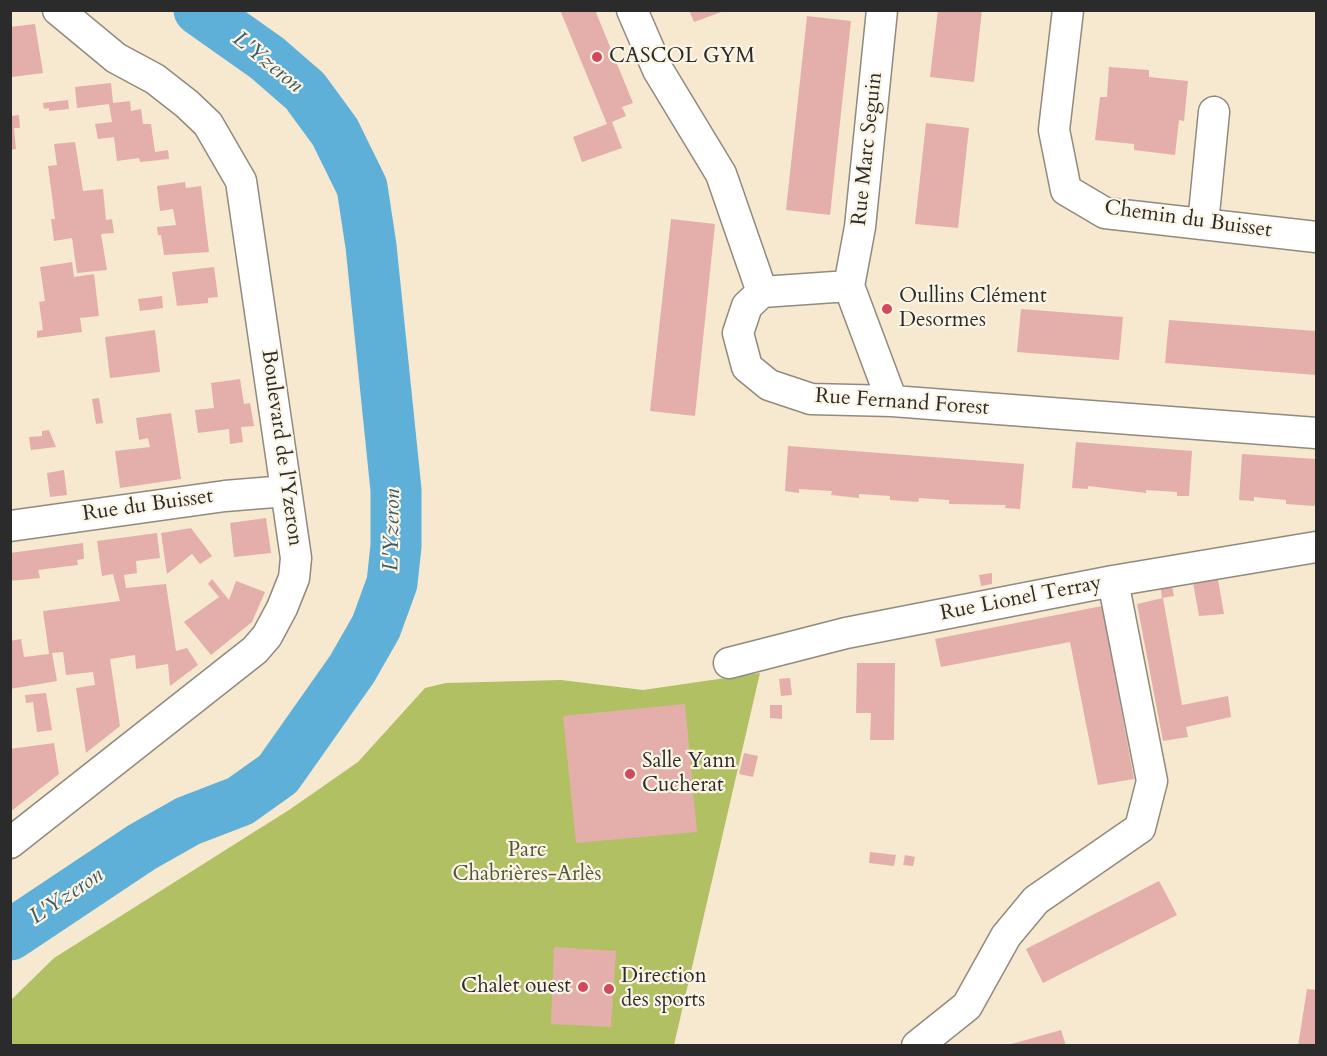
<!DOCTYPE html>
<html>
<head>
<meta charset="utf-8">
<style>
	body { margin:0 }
	#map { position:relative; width:1327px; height:1056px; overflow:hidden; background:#f7e8d0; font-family:Cardo,serif }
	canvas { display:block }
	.frame { position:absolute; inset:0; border:12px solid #2b2b2b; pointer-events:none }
</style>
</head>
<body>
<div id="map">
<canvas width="1327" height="1056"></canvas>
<div class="frame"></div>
</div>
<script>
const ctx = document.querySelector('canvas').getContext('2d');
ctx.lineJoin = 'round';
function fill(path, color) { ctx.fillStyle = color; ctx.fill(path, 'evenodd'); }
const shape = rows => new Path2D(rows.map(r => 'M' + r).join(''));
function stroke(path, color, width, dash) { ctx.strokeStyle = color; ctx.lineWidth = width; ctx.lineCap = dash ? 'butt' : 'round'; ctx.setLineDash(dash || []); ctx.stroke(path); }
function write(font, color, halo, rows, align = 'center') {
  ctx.font = font + ' Cardo,serif'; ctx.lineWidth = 4.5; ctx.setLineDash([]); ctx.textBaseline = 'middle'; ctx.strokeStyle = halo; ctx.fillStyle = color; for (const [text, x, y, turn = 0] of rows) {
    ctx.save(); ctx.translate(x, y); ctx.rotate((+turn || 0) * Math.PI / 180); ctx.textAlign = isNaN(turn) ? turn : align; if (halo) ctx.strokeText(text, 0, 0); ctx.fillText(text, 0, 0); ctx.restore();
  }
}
fill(shape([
	[760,673,674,1045,11,1046,11,1000,54,958,289,810,358,762,425,688,446,683,561,680,643,690]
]), '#b1c063');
stroke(shape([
	[10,935,142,847,188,821,240,801,278,774,352,669,376,627,392,583,396,546,396,490,371,246,362,187,335,132,305,91,267,58,199,10]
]), '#5eb0d9', 51);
fill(shape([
	[560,10,595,10,633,103,622,107,626,116,612,122,622,148,582,162,573,137,607,124],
	[689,10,724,10,724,11,694,22],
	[938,10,982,10,974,82,930,77],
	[807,16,851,21,830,215,786,210],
	[35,24,43,73,12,77,10,27],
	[1109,67,1149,70,1149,77,1188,81,1184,121,1179,120,1175,155,1134,150,1134,144,1095,140,1100,97,1107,97],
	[111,83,113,103,130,101,131,111,141,109,143,124,151,124,155,152,168,150,169,159,140,162,139,158,117,161,114,137,98,139,95,124,112,122,109,104,77,108,75,87],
	[68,100,69,109,49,111,49,108,44,109,43,103],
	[19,115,20,128,14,128,16,149,10,150,10,116],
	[926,123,969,128,958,228,915,224],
	[75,142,83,191,103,189,106,220,112,219,114,233,101,234,107,270,77,273,72,238,54,241,51,219,55,219,48,166,57,165,54,144],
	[185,182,186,188,201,186,209,252,164,255,161,235,158,235,157,227,176,225,173,209,160,211,157,186],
	[671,219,715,224,695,416,650,411],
	[72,262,74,277,94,274,99,316,80,318,82,332,37,338,37,331,43,330,39,302,45,301,40,267],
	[214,267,218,297,208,298,208,303,177,306,172,272],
	[162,296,163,308,140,311,138,299],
	[1021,309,1123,317,1119,360,1017,352],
	[1169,320,1316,331,1316,375,1165,363],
	[155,330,160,372,110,378,105,337],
	[240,379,244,404,250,403,254,426,241,427,243,442,230,444,229,429,198,433,195,410,214,408,211,383],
	[99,398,103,423,96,424,92,399],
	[171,413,181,479,120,488,115,451,150,447,148,438,139,440,136,418],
	[49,430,56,447,31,450,29,437,42,436,42,431],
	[1076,442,1192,451,1189,496,1177,496,1177,492,1146,490,1146,493,1088,486,1088,489,1072,488],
	[788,446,1024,464,1020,509,1005,508,1006,505,949,504,949,500,919,498,918,502,890,500,890,496,859,494,859,498,831,495,832,491,799,489,799,493,785,491],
	[1242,454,1316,459,1316,503,1314,506,1286,504,1286,500,1254,497,1254,501,1239,500],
	[64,470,67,495,50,497,47,473],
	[266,518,271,553,234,557,230,523],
	[191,528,212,556,200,564,192,554,167,574,161,533],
	[157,533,160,558,136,561,137,573,124,575,126,588,166,584,176,651,187,648,198,665,170,686,168,664,136,669,135,655,110,659,120,726,86,753,76,688,95,685,93,672,66,675,63,652,52,653,57,681,10,689,10,641,21,639,24,657,49,654,43,611,120,601,113,574,102,576,97,541],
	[83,543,84,559,77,560,78,565,38,570,40,578,10,581,10,553],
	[992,573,992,584,981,586,979,575],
	[1217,574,1224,614,1199,616,1192,577],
	[212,579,229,600,236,581,265,592,252,622,211,655,184,622,219,597,208,584],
	[1171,581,1174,596,1162,598,1160,583],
	[1163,598,1182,705,1228,696,1231,717,1186,727,1188,737,1163,741,1137,604],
	[1102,606,1134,779,1098,785,1070,642,941,667,935,639],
	[857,663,895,663,894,740,870,740,871,713,856,713],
	[790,678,792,695,781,696,779,679],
	[46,693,52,730,37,732,33,702,26,703,25,695],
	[685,704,697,832,576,843,563,716],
	[770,705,782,705,782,719,770,718],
	[54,743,59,774,10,812,10,749],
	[744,753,758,756,753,777,739,774],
	[870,852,896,855,894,866,869,863],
	[905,855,915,857,913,866,903,865],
	[1159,881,1177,915,1043,983,1026,949],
	[554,947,616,951,611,1027,551,1024],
	[1307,989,1316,990,1316,1046,1298,1046],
	[1061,1030,1066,1046,1008,1046,1008,1045]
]), '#e4afaa');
const minor = shape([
	[632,10,658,70,721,174,762,292],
	[1068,10,1054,130,1066,190,1105,213,1316,237],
	[1203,224,1214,112],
	[849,286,860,227,882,10],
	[849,286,892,401],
	[762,292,747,306,738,333,747,367,769,385,811,399,892,401,1316,433],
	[762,292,849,286],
	[10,526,225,496,286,491],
	[729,663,846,633,1113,581,1316,547],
	[10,843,255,650,267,636,282,608,294,578,296,558,241,181,208,124,187,104,155,79,116,58,58,10],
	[917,1046,967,1006,1006,936,1036,900,1140,828,1152,781,1113,581]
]);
stroke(minor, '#918a7e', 33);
stroke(minor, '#fff', 30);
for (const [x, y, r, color] of [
	[597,57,6,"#d1495b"],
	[887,309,6,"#d1495b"],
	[630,774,6,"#d1495b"],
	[583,987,6,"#d1495b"],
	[609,989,6,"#d1495b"]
]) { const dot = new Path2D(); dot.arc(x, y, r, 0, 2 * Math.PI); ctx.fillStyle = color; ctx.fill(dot); stroke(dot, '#fcf5e5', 2); }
write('21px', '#2b2b2b', '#fcf5e5', [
	["CASCOL GYM",609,57],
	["Oullins Clément",899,297],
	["Desormes",899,321],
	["Salle Yann",642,762],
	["Cucherat",642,786],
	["Direction",621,977],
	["des sports",621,1001],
	["Chalet ouest",571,987,"right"]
], 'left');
write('21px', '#2b2b2b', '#fcf5e5', [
	["Rue Marc Seguin",868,149,-84],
	["Chemin du Buisset",1188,220,8],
	["Rue Fernand Forest",902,403,4],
	["Boulevard de l'Yzeron",281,448,82],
	["Rue du Buisset",148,506,-8],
	["Rue Lionel Terray",1021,599,-11]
]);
write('21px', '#53583c', '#fcf5e5', [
	["Parc",527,851],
	["Chabrières-Arlès",527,875]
]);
write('italic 22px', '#3d5a68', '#fcf5e5', [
	["L'Yzeron",267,63,39],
	["L'Yzeron",393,530,-89],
	["L'Yzeron",67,897,-34]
]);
</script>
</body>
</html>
